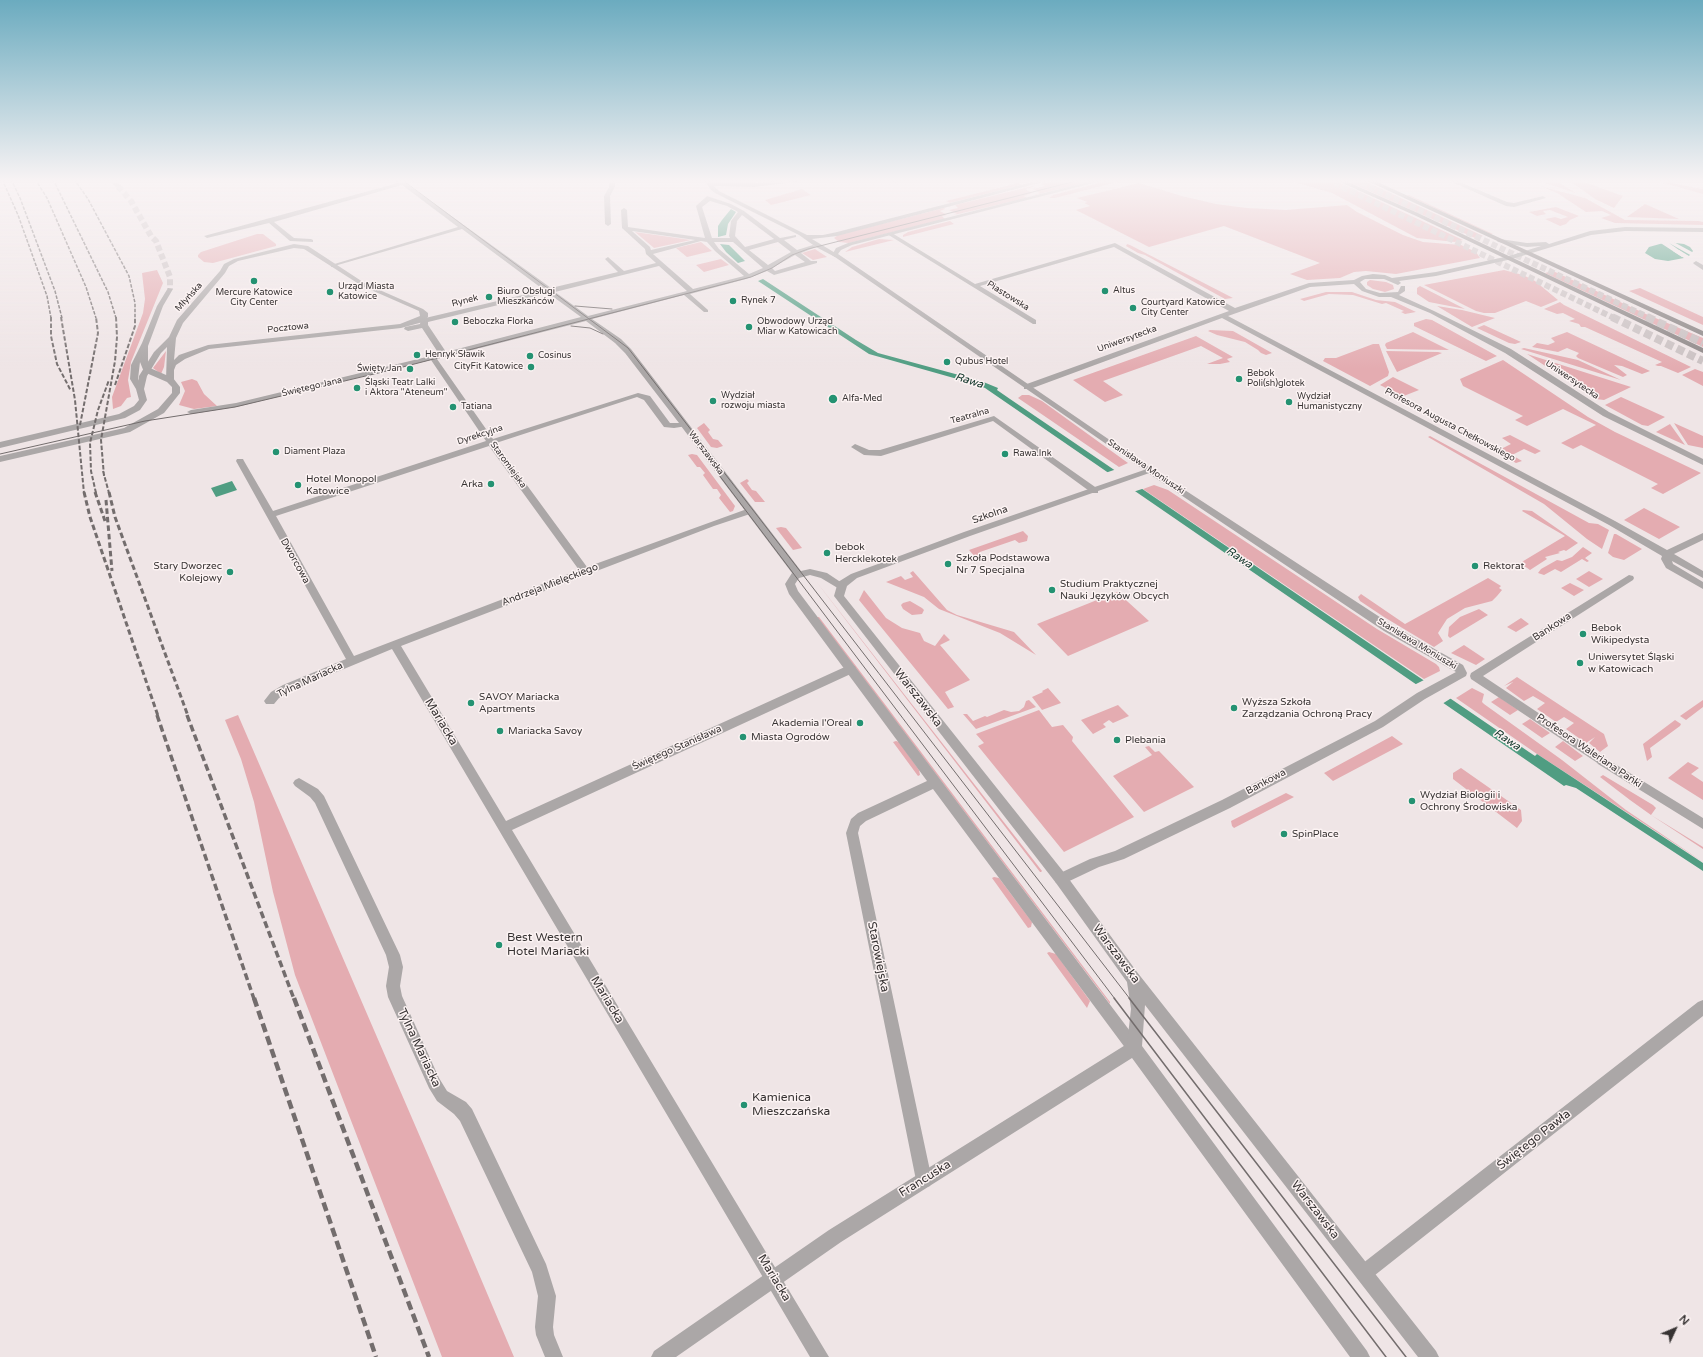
<!DOCTYPE html>
<html>
<head>
<meta charset="utf-8">
<style>
	body { margin:0 }
	#map { position:relative; width:1703px; height:1357px; overflow:hidden; background:#efe5e6; font-family:"Varela Round",sans-serif }
	canvas { display:block }
	.north { position:absolute; left:1655px; top:1309px; width:40px; height:40px; -webkit-text-stroke:3px #fcf3f3; paint-order:stroke; rotate:46deg; font-size:11px; font-weight:700; line-height:16px; text-align:center; color:#373333 }
	.north::after { content:''; display:block; margin:auto; width:14px; height:18px; background:#373333; clip-path:polygon(50% 0,100% 100%,50% 72%,0 100%) }
</style>
</head>
<body>
<div id="map">
<canvas width="1703" height="1357"></canvas>
<div class="north">N</div>
</div>
<script>
const ctx = document.querySelector('canvas').getContext('2d');
ctx.lineJoin = 'round';
function fill(path, color) { ctx.fillStyle = color; ctx.fill(path, 'evenodd'); }
const shape = rows => new Path2D(rows.map(r => 'M' + r).join(''));
function stroke(path, color, width, dash) { ctx.strokeStyle = color; ctx.lineWidth = width; ctx.lineCap = dash ? 'butt' : 'round'; ctx.setLineDash(dash || []); ctx.stroke(path); }
function write(font, color, halo, rows, align = 'center') {
  ctx.font = font + ' "Varela Round",sans-serif'; ctx.lineWidth = 3; ctx.setLineDash([]); ctx.textBaseline = 'middle'; ctx.strokeStyle = halo; ctx.fillStyle = color; for (const [text, x, y, turn = 0] of rows) {
    ctx.save(); ctx.translate(x, y); ctx.rotate((+turn || 0) * Math.PI / 180); ctx.textAlign = isNaN(turn) ? turn : align; if (halo) ctx.strokeText(text, 0, 0); ctx.fillText(text, 0, 0); ctx.restore();
  }
}
fill(shape([
	[1060,179,1100,179,1031,196,1040,193,1033,189,1045,186,1042,184],
	[1114,179,1129,179,1055,198,1049,198,1053,195],
	[1283,179,1329,179,1336,181,1463,240,1455,242,1417,238,1332,193],
	[1342,179,1360,179,1483,236,1475,238],
	[1532,179,1553,179,1576,193],
	[1567,179,1576,179,1623,196,1614,208,1595,199],
	[1649,179,1666,179,1675,184,1703,189,1703,194],
	[1018,183,1021,185,950,203,946,201],
	[1139,183,1182,196,1216,204,1247,208,1286,210,1347,205,1357,212,1403,235,1423,242,1461,245,1476,252,1480,258,1396,274,1366,271,1354,272,1340,278,1307,280,1290,274,1320,263,1224,226,1149,247,1076,210,1090,206,1084,203,1087,202,1077,198],
	[1033,186,1034,187,1025,189,1032,193,1024,196,1027,198,950,216,957,214,949,210,958,208,955,205],
	[1540,186,1585,198,1625,220,1699,221,1703,222,1703,225,1615,223,1601,218,1611,215,1602,211,1586,212,1557,193],
	[802,189,811,195,771,205,765,200],
	[1406,195,1409,195,1493,234,1491,234],
	[1645,204,1679,219,1627,217],
	[1556,207,1579,216,1570,220,1566,224,1560,226,1545,219,1555,217,1561,219,1568,217,1550,210,1543,211,1546,214,1537,216,1529,212],
	[944,208,945,209,940,211,947,215,942,216,945,219,849,243,839,242,834,238,838,235],
	[950,221,954,224,903,237,903,235,908,232],
	[635,232,691,240,654,248],
	[257,234,263,234,276,244,276,246,213,263,204,262,198,257,198,255,201,252],
	[879,239,894,240,845,252,852,247],
	[701,242,712,251,687,257,676,248],
	[1127,244,1130,245,1233,298,1225,299,1145,255,1138,253,1126,246],
	[815,249,827,257,813,260,802,253],
	[721,259,729,265,704,272,696,265],
	[157,270,163,283,131,362,128,380,131,397,127,398,121,406,113,409,112,397,143,313,145,299,142,273],
	[1504,270,1523,275,1535,281,1558,300,1541,307,1526,301,1495,313,1484,313,1476,311,1424,285],
	[1553,271,1646,314,1703,338,1703,347,1545,273],
	[1370,280,1386,282,1393,285,1394,289,1385,292,1373,289,1367,285,1367,282],
	[1420,286,1465,309,1429,302,1417,294,1417,288],
	[1640,288,1703,317,1703,325,1629,291],
	[1326,292,1352,292,1376,300,1395,302,1416,312,1405,314,1401,312,1404,311,1386,303,1382,304,1353,295,1329,294,1304,301,1300,299],
	[1560,302,1564,305,1691,367,1678,373,1661,366,1658,366,1655,365,1662,362,1585,327,1581,327,1579,324,1569,321,1575,319,1563,313,1557,314,1544,309],
	[1437,306,1462,310,1495,318,1472,327],
	[1426,319,1432,320,1497,356,1486,361,1414,326,1414,323],
	[1484,325,1521,342,1515,344,1509,343,1477,328],
	[1210,330,1233,331,1272,353,1266,355,1261,353,1258,350,1245,342,1217,335,1208,331],
	[1413,332,1449,350,1387,349,1385,345,1386,343],
	[1567,332,1650,371,1642,374,1622,366,1614,365,1627,375,1623,377,1578,358,1576,356,1579,353,1567,348,1558,352,1532,347,1537,343,1548,345,1555,342,1551,338],
	[1196,336,1233,357,1227,359,1230,362,1220,364,1207,364,1223,358,1201,346,1103,381,1123,395,1105,402,1073,380],
	[1373,344,1379,344,1389,372,1388,376,1370,386,1323,361,1325,358,1336,358],
	[1524,348,1578,360,1621,380,1521,349],
	[166,351,164,367,161,374,153,368],
	[1386,351,1438,352,1442,353,1397,372],
	[1527,354,1631,387,1604,400,1596,399],
	[1503,360,1588,417,1615,432,1701,473,1663,494,1651,488,1658,484,1581,445,1573,449,1561,443,1596,425,1563,409,1527,426,1515,420,1523,416,1463,386,1460,379],
	[1695,369,1703,372,1703,386,1682,375],
	[1393,377,1419,390,1396,399,1394,398,1400,395,1380,385],
	[192,379,197,381,204,394,217,406,194,409,179,405,185,391,181,382],
	[1022,395,1029,395,1042,401,1128,463,1119,467,1018,398],
	[1621,397,1665,417,1648,426,1642,425,1605,405],
	[704,423,710,430,708,432,713,439,718,440,723,446,717,448,711,447,697,428],
	[1674,423,1703,436,1703,448,1688,445],
	[1670,424,1685,445,1656,432],
	[1510,435,1541,451,1535,454,1524,449,1512,455,1522,461,1516,463,1485,446,1489,445,1499,450,1511,444,1502,438],
	[1430,436,1589,523,1598,524,1609,530,1602,549,1587,539,1544,504,1428,437],
	[692,454,697,455,735,506,733,511,730,512,719,498,721,495,717,489,713,489,703,475,705,473,700,467,697,467,688,455],
	[747,479,749,481,747,483,752,490,756,491,765,502,755,502,740,483],
	[1154,485,1168,490,1377,629,1436,664,1439,667,1440,671,1424,679,1143,489],
	[1644,508,1680,527,1659,539,1624,520],
	[1523,510,1532,511,1578,543,1566,551,1564,550,1558,552,1560,553,1545,557,1547,559,1530,570,1520,563,1565,536,1522,511],
	[781,527,786,528,802,548,793,550,776,528],
	[1023,531,1028,536,1027,541,1019,543,1015,540,980,552,978,560,969,550],
	[1614,534,1616,534,1642,549,1624,560,1613,557,1608,553],
	[1583,547,1592,553,1585,558,1589,561,1587,562,1582,559,1561,572,1555,569,1544,575,1538,573,1541,569,1557,560,1562,561,1572,557],
	[913,571,947,610,957,615,1014,632,1036,655,1000,633,939,609,924,597,886,582,901,576,905,580,913,577,910,573],
	[1589,571,1603,579,1589,587,1576,579],
	[1488,578,1501,586,1499,588,1502,590,1497,596,1492,601,1465,608,1447,619,1438,633,1443,641,1434,647,1384,617,1360,601,1358,597,1361,594,1405,624],
	[815,580,1042,871,1041,872,1040,872],
	[1570,583,1584,590,1574,596,1561,588],
	[864,590,886,618,902,628,920,633,924,641,935,646,944,634,950,640,940,645,970,680,945,692,954,707,948,709,859,600],
	[1117,592,1149,621,1068,656,1037,624],
	[910,601,922,608,924,610,922,614,912,615,903,609,901,605,903,603],
	[1479,609,1488,615,1450,638,1448,636,1449,627,1460,617],
	[817,617,819,617,1110,1002,1110,1004],
	[1521,618,1529,624,1516,632,1507,627],
	[1464,645,1485,659,1476,665,1451,653],
	[1517,677,1604,734,1608,746,1600,752,1589,743,1595,737,1586,743,1566,729,1574,723,1564,717,1556,722,1537,709,1545,703,1533,696,1524,701,1506,688,1513,682,1504,686],
	[1048,688,1061,703,1042,710,1032,697,1043,692,1042,691],
	[1472,688,1484,694,1482,702,1484,704,1562,760,1626,810,1703,862,1537,754,1456,698],
	[1499,697,1518,710,1510,715,1491,702],
	[1029,700,1036,707,976,729,963,714,967,714,973,721,985,716,987,717,1004,710,1011,712,1019,711,1024,707,1026,701],
	[1703,700,1703,707,1686,720,1680,716],
	[1118,705,1129,716,1113,723,1109,720,1103,724,1106,727,1093,734,1081,720],
	[1039,710,1052,727,1063,725,1073,737,1072,741,1134,817,1064,852,978,746,984,743,976,734],
	[238,715,462,1234,514,1357,442,1357,295,975,273,892,254,802,241,759,225,720],
	[1530,719,1550,733,1542,738,1522,724],
	[1675,720,1681,724,1680,726,1650,748,1652,757,1647,761,1643,744],
	[1392,736,1403,744,1333,781,1324,773],
	[896,741,899,742,919,770,920,775,918,776,893,742],
	[1563,741,1583,756,1575,761,1555,747],
	[1149,746,1155,752,1159,751,1194,787,1144,812,1113,776,1152,755,1145,747],
	[1688,762,1699,768,1691,774,1703,782,1703,800,1668,778],
	[1461,768,1521,810,1522,821,1517,828,1453,779,1453,773],
	[1603,775,1653,805,1656,808,1651,815,1703,847,1703,849,1651,815,1630,800,1600,777],
	[1286,793,1294,797,1234,828,1232,826,1231,821],
	[994,877,999,878,1032,922,1031,927,1028,928,992,878],
	[1049,952,1056,954,1090,1001,1087,1008,1047,953]
]), '#e4acb1');
fill(shape([
	[731,209,736,212,728,224,726,235,718,237,718,226,722,220],
	[1667,242,1684,244,1690,247,1693,251,1689,256,1679,250,1673,251,1684,258,1668,261,1655,259,1645,253,1649,247],
	[720,244,729,245,745,261,738,263,726,252],
	[763,279,856,340,878,353,981,381,998,388,997,390,1010,399,1529,752,1535,756,1537,754,1703,863,1703,871,1576,788,1566,785,1564,786,985,388,975,384,869,354,758,281],
	[232,481,237,490,216,497,211,488]
]), '#509d82');
fill(shape([
	[1670,240,1694,253,1693,254,1692,256,1669,243,1689,257,1678,252,1685,257,1682,257,1659,242],
	[1117,469,1145,488,1133,492,1105,473],
	[1426,679,1453,697,1442,704,1414,685]
]), '#efe5e6');
stroke(shape([
	[118,186,131,201,151,236,156,241,170,277,170,289]
]), '#cac1c2', 6, [6, 3]);
stroke(shape([
	[1326,179,1614,318],
	[1353,179,1650,318]
]), '#cac1c2', 6, [6, 3]);
stroke(shape([
	[1612,317,1703,361],
	[1647,317,1703,343]
]), '#cac1c2', 8, [8, 4]);
fill(shape([
	[394,179,403,181,420,179,407,184,551,288,618,272,605,259,608,257,624,271,656,263,646,254,645,249,622,228,621,210,624,208,627,210,628,227,705,238,696,206,707,196,731,204,744,211,780,238,796,235,796,237,784,240,797,250,813,245,816,247,801,253,811,261,817,261,817,263,774,275,767,271,746,279,690,294,708,310,708,312,704,312,684,295,592,319,621,339,631,349,687,422,687,426,674,428,664,427,644,400,637,397,496,443,587,567,747,509,753,509,753,513,714,526,401,646,506,821,847,666,855,666,856,669,855,672,512,830,829,1357,810,1357,392,649,291,691,279,698,274,704,266,704,264,701,271,692,283,685,346,659,236,461,237,459,243,459,244,461,273,511,486,441,431,360,236,407,191,414,187,412,191,410,236,403,439,354,422,328,408,331,404,329,405,327,420,324,421,319,544,290,462,229,331,267,331,265,458,227,402,185,274,222,294,238,311,239,313,240,313,242,290,241,269,223,207,238,204,236,398,183,394,179],
	[710,201,727,206,738,212,731,221,729,236,730,238,712,238,702,207,710,201],
	[742,215,774,239,745,247,735,236,737,221,742,215],
	[632,231,695,240,651,250,650,247,632,231],
	[701,241,707,242,715,251,744,276,693,289,653,254,701,241],
	[714,242,733,242,763,268,749,274,719,249,714,242],
	[778,242,791,252,768,265,749,250,778,242],
	[795,255,805,262,775,271,772,268,795,255],
	[659,266,687,291,588,316,555,292,659,266],
	[548,293,581,317,446,352,428,325,428,322,548,293],
	[586,321,615,343,625,353,679,423,670,423,650,396,638,393,493,439,437,359,586,321],
	[489,446,579,570,354,656,276,516,489,446],
	[1445,179,1453,179,1507,202,1514,203,1543,196,1546,198,1514,207,1506,206,1445,179],
	[1696,261,1703,265,1703,270,1694,264,1693,263,1696,261],
	[1629,575,1633,576,1634,578,1633,580,1483,676,1606,758,1608,761,1606,764,1602,766,1471,679,1470,676,1471,673,1629,575]
]), '#aba7a7');
fill(shape([
	[609,179,615,179,615,187,610,196,611,224,608,226,605,224,604,196,609,187,609,179],
	[704,179,710,179,712,183,755,183,795,179,815,179,755,187,714,186,719,191,807,235,823,235,837,232,1044,179,1054,179,837,236,812,239,837,254,837,256,835,257,816,247,799,235,715,193,710,189,704,179],
	[906,179,895,183,892,181,896,179,906,179],
	[1625,227,1703,228,1703,232,1625,231,1591,235,1512,259,1436,276,1399,281,1401,283,1398,285,1384,279,1365,279,1360,282,1366,289,1380,293,1398,292,1401,286,1405,286,1405,291,1399,295,1434,311,1511,349,1609,412,1703,459,1703,465,1603,416,1505,353,1430,313,1391,297,1379,297,1362,291,1354,284,1310,287,1228,316,1615,521,1667,550,1703,533,1703,540,1674,554,1703,571,1703,578,1672,561,1673,564,1703,582,1703,589,1666,568,1661,559,1662,556,1609,525,1222,318,1030,389,1024,389,1024,385,1229,311,1114,247,980,286,1036,320,1036,324,1033,324,887,234,892,233,975,284,1115,243,1235,308,1309,283,1354,280,1362,276,1373,274,1385,275,1392,278,1436,272,1509,256,1541,246,1527,247,1498,242,1497,241,1500,239,1527,243,1546,242,1549,244,1590,231,1625,227],
	[294,244,308,246,366,284,423,309,428,313,428,317,423,322,401,328,209,349,185,359,176,365,174,370,174,380,170,382,166,380,167,347,161,353,147,376,144,389,137,391,139,376,154,352,169,337,177,320,220,271,224,264,234,259,294,244],
	[294,248,304,249,362,286,419,311,420,316,400,324,208,345,179,355,174,360,176,338,183,323,225,273,229,266,238,261,294,248],
	[994,416,1098,489,1098,493,1092,493,993,421,881,456,864,455,851,447,855,444,869,450,880,450,994,416],
	[681,422,687,422,801,571,810,569,827,573,845,585,846,587,845,589,841,590,821,578,810,575,799,578,795,584,798,591,1139,1043,1142,1048,1139,1053,1134,1055,1129,1053,933,789,866,821,860,826,858,833,932,1180,930,1186,924,1188,918,1186,916,1180,846,833,851,819,858,813,927,781,789,594,785,584,792,573,681,426,681,422],
	[1151,468,1392,625,1463,665,1467,673,1466,676,1425,699,1383,727,1230,808,1124,859,1099,867,1061,885,1056,883,1054,879,1056,875,1090,859,1115,851,1222,800,1375,721,1417,693,1456,672,1384,631,1148,473,1148,469,1151,468],
	[1602,756,1703,818,1703,829,1598,764,1596,761,1598,758,1602,756],
	[299,778,318,789,324,796,400,955,403,967,400,986,402,996,439,1078,447,1091,466,1102,472,1109,546,1264,556,1296,553,1327,554,1335,563,1357,545,1357,536,1335,535,1327,538,1296,532,1272,460,1121,454,1114,437,1101,429,1088,388,997,386,986,389,967,386,955,315,803,310,797,295,786,293,783,295,780,299,778],
	[1703,1000,1703,1016,1370,1279,1364,1282,1358,1279,1355,1273,1358,1267,1698,1002,1703,1000]
]), '#aba7a7');
fill(shape([
	[108,179,114,179,121,186,116,187,108,179],
	[1099,179,1109,179,852,245,841,250,838,254,1155,471,970,536,857,578,847,586,844,596,1066,875,1137,972,1436,1351,1439,1357,1418,1357,1145,1005,1142,1046,1367,1351,1370,1357,1350,1357,1132,1058,841,1242,676,1357,651,1357,654,1351,829,1230,1127,1044,1131,1009,1127,982,1056,883,834,596,838,582,851,574,964,532,1144,470,832,255,836,248,848,243,1099,179],
	[168,288,173,289,163,306,148,346,148,365,150,368,173,378,180,387,180,393,164,413,130,432,0,462,0,456,124,428,158,409,172,393,172,387,167,382,144,372,140,362,138,379,144,389,147,400,140,410,125,418,0,448,0,442,119,414,134,406,139,400,136,389,130,379,131,365,142,343,157,306,168,288]
]), '#aba7a7');
fill(shape([
	[1333,179,1341,179,1418,213,1703,348,1703,353,1414,215,1333,179],
	[1363,179,1371,179,1703,331,1703,336,1363,179]
]), '#8d8787');
stroke(shape([
	[401,179,628,348,1130,999],
	[575,306,612,309],
	[571,326,590,328,603,334],
	[691,438,1115,999],
	[0,454,145,421,235,407,395,369,751,277,772,268,792,255,808,249,1084,179]
]), '#736d6d', 1);
stroke(shape([
	[1114,998,1386,1357],
	[1129,998,1406,1357]
]), '#736d6d', 1.5);
stroke(shape([
	[2,179,18,215,47,296,51,318],
	[11,179,20,198,55,291,62,318],
	[35,179,47,198,86,287,96,318],
	[53,179,108,292,116,318],
	[74,179,88,199,129,276,135,303,135,318]
]), '#736d6d', 1.5, [3.5, 1.5]);
stroke(shape([
	[51,317,51,336,57,364,71,391],
	[61,317,75,400,84,493],
	[115,385,135,326,135,317],
	[80,425,98,333,96,317],
	[103,471,109,493],
	[104,476,101,440,115,361,117,337,116,317],
	[96,493,91,471,90,443,98,410,109,380]
]), '#736d6d', 2, [4.5, 2]);
stroke(shape([
	[84,492,90,517,158,716],
	[95,492,105,521],
	[109,492,115,517,188,716],
	[106,500,112,571]
]), '#736d6d', 3, [5.5, 3]);
stroke(shape([
	[157,715,254,999],
	[187,715,294,999]
]), '#736d6d', 3.5, [7, 3.5]);
stroke(shape([
	[254,998,376,1357],
	[294,998,429,1357]
]), '#736d6d', 4.5, [9, 4.5]);
const sky = ctx.createLinearGradient(0, 0, 0, 369);
sky.addColorStop(0, '#6babbf');
sky.addColorStop(0.49, '#f8f3f4');
sky.addColorStop(1, '#f8f3f400');
ctx.fillStyle = sky;
ctx.fillRect(0, 0, 1703, 369);
for (const [x, y, r, color] of [
	[254,281,4,"#249272"],
	[1105,291,4,"#249272"],
	[330,292,4,"#249272"],
	[489,297,4,"#249272"],
	[733,301,4,"#249272"],
	[1133,308,4,"#249272"],
	[455,322,4,"#249272"],
	[749,327,4,"#249272"],
	[417,355,4,"#249272"],
	[530,356,4,"#249272"],
	[947,362,4,"#249272"],
	[531,367,4,"#249272"],
	[410,369,4,"#249272"],
	[1239,379,4,"#249272"],
	[357,388,4,"#249272"],
	[833,399,5,"#249272"],
	[713,401,4,"#249272"],
	[1289,402,4,"#249272"],
	[453,407,4,"#249272"],
	[276,452,4,"#249272"],
	[1005,454,4,"#249272"],
	[491,484,4,"#249272"],
	[298,485,4,"#249272"],
	[827,553,4,"#249272"],
	[948,564,4,"#249272"],
	[1475,566,4,"#249272"],
	[230,572,4,"#249272"],
	[1052,590,4,"#249272"],
	[1583,634,4,"#249272"],
	[1580,663,4,"#249272"],
	[471,703,4,"#249272"],
	[1234,708,4,"#249272"],
	[860,723,4,"#249272"],
	[500,731,4,"#249272"],
	[743,737,4,"#249272"],
	[1117,740,4,"#249272"],
	[1412,801,4,"#249272"],
	[1284,834,4,"#249272"],
	[499,945,4,"#249272"],
	[744,1105,4,"#249272"]
]) { const dot = new Path2D(); dot.arc(x, y, r, 0, 2 * Math.PI); ctx.fillStyle = color; ctx.fill(dot); stroke(dot, '#fcf3f3', 1.5); }
write('9px', '#373333', '#fcf3f3', [
	["Urząd Miasta",338,287],
	["Katowice",338,297],
	["Altus",1113,291],
	["Biuro Obsługi",497,292],
	["Mieszkańców",497,302],
	["Mercure Katowice",254,293,"center"],
	["City Center",254,303,"center"],
	["Rynek 7",741,301],
	["Courtyard Katowice",1141,303],
	["City Center",1141,313],
	["Beboczka Florka",463,322],
	["Obwodowy Urząd",757,322],
	["Miar w Katowicach",757,332],
	["Henryk Sławik",425,355],
	["Cosinus",538,356],
	["Qubus Hotel",955,362],
	["CityFit Katowice",523,367,"right"],
	["Święty Jan",402,369,"right"],
	["Bebok",1247,374],
	["Poli(sh)glotek",1247,384],
	["Śląski Teatr Lalki",365,383],
	["i Aktora \"Ateneum\"",365,393],
	["Wydział",721,396],
	["rozwoju miasta",721,406],
	["Wydział",1297,397],
	["Humanistyczny",1297,407],
	["Alfa-Med",842,399],
	["Tatiana",461,407],
	["Diament Plaza",284,452],
	["Rawa.Ink",1013,454]
], 'left');
write('9px', '#373333', '#fcf3f3', [
	["Piastowska",1008,296,32],
	["Młyńska",189,297,-48],
	["Rynek",465,301,-14],
	["Pocztowa",288,328,-6],
	["Uniwersytecka",1127,339,-20],
	["Uniwersytecka",1572,380,34],
	["Świętego Jana",312,387,-13],
	["Teatralna",970,416,-16],
	["Profesora Augusta Chełkowskiego",1450,425,28],
	["Dyrekcyjna",480,435,-18],
	["Warszawska",706,453,53],
	["Staromiejska",508,465,54],
	["Stanisława Moniuszki",1146,467,34],
	["Stanisława Moniuszki",1417,644,31]
]);
write('10px', '#373333', '#fcf3f3', [
	["Hotel Monopol",306,479],
	["Katowice",306,491],
	["Arka",483,484,"right"],
	["bebok",835,547],
	["Hercklekotek",835,559],
	["Szkoła Podstawowa",956,558],
	["Nr 7 Specjalna",956,570],
	["Stary Dworzec",222,566,"right"],
	["Kolejowy",222,578,"right"],
	["Rektorat",1483,566],
	["Studium Praktycznej",1060,584],
	["Nauki Języków Obcych",1060,596],
	["Bebok",1591,628],
	["Wikipedysta",1591,640],
	["Uniwersytet Śląski",1588,657],
	["w Katowicach",1588,669],
	["SAVOY Mariacka",479,697],
	["Apartments",479,709],
	["Wyższa Szkoła",1242,702],
	["Zarządzania Ochroną Pracy",1242,714],
	["Akademia l'Oreal",852,723,"right"],
	["Mariacka Savoy",508,731],
	["Miasta Ogrodów",751,737],
	["Plebania",1125,740],
	["Wydział Biologii i",1420,795],
	["Ochrony Środowiska",1420,807],
	["SpinPlace",1292,834]
], 'left');
write('10px', '#373333', '#fcf3f3', [
	["Szkolna",990,515,-19],
	["Dworcowa",295,561,61],
	["Andrzeja Mielęckiego",550,585,-21],
	["Bankowa",1552,627,-33],
	["Tylna Mariacka",310,680,-25],
	["Świętego Stanisława",677,748,-24],
	["Profesora Waleriana Pańki",1589,751,34],
	["Bankowa",1266,782,-28]
]);
write('italic 11px', '#12362b', '#fcf3f3', [
	["Rawa",969,381,17],
	["Rawa",1239,558,34],
	["Rawa",1507,740,33]
]);
write('12px', '#373333', '#fcf3f3', [
	["Warszawska",918,698,52],
	["Mariacka",441,722,59],
	["Warszawska",1116,954,53],
	["Starowiejska",878,957,79],
	["Mariacka",607,1000,59],
	["Tylna Mariacka",419,1048,65],
	["Świętego Pawła",1534,1140,-38],
	["Francuska",925,1179,-32],
	["Warszawska",1315,1210,52],
	["Mariacka",774,1278,59]
]);
write('12px', '#373333', '#fcf3f3', [
	["Best Western",507,938],
	["Hotel Mariacki",507,952],
	["Kamienica",752,1098],
	["Mieszczańska",752,1112]
], 'left');
</script>
</body>
</html>
